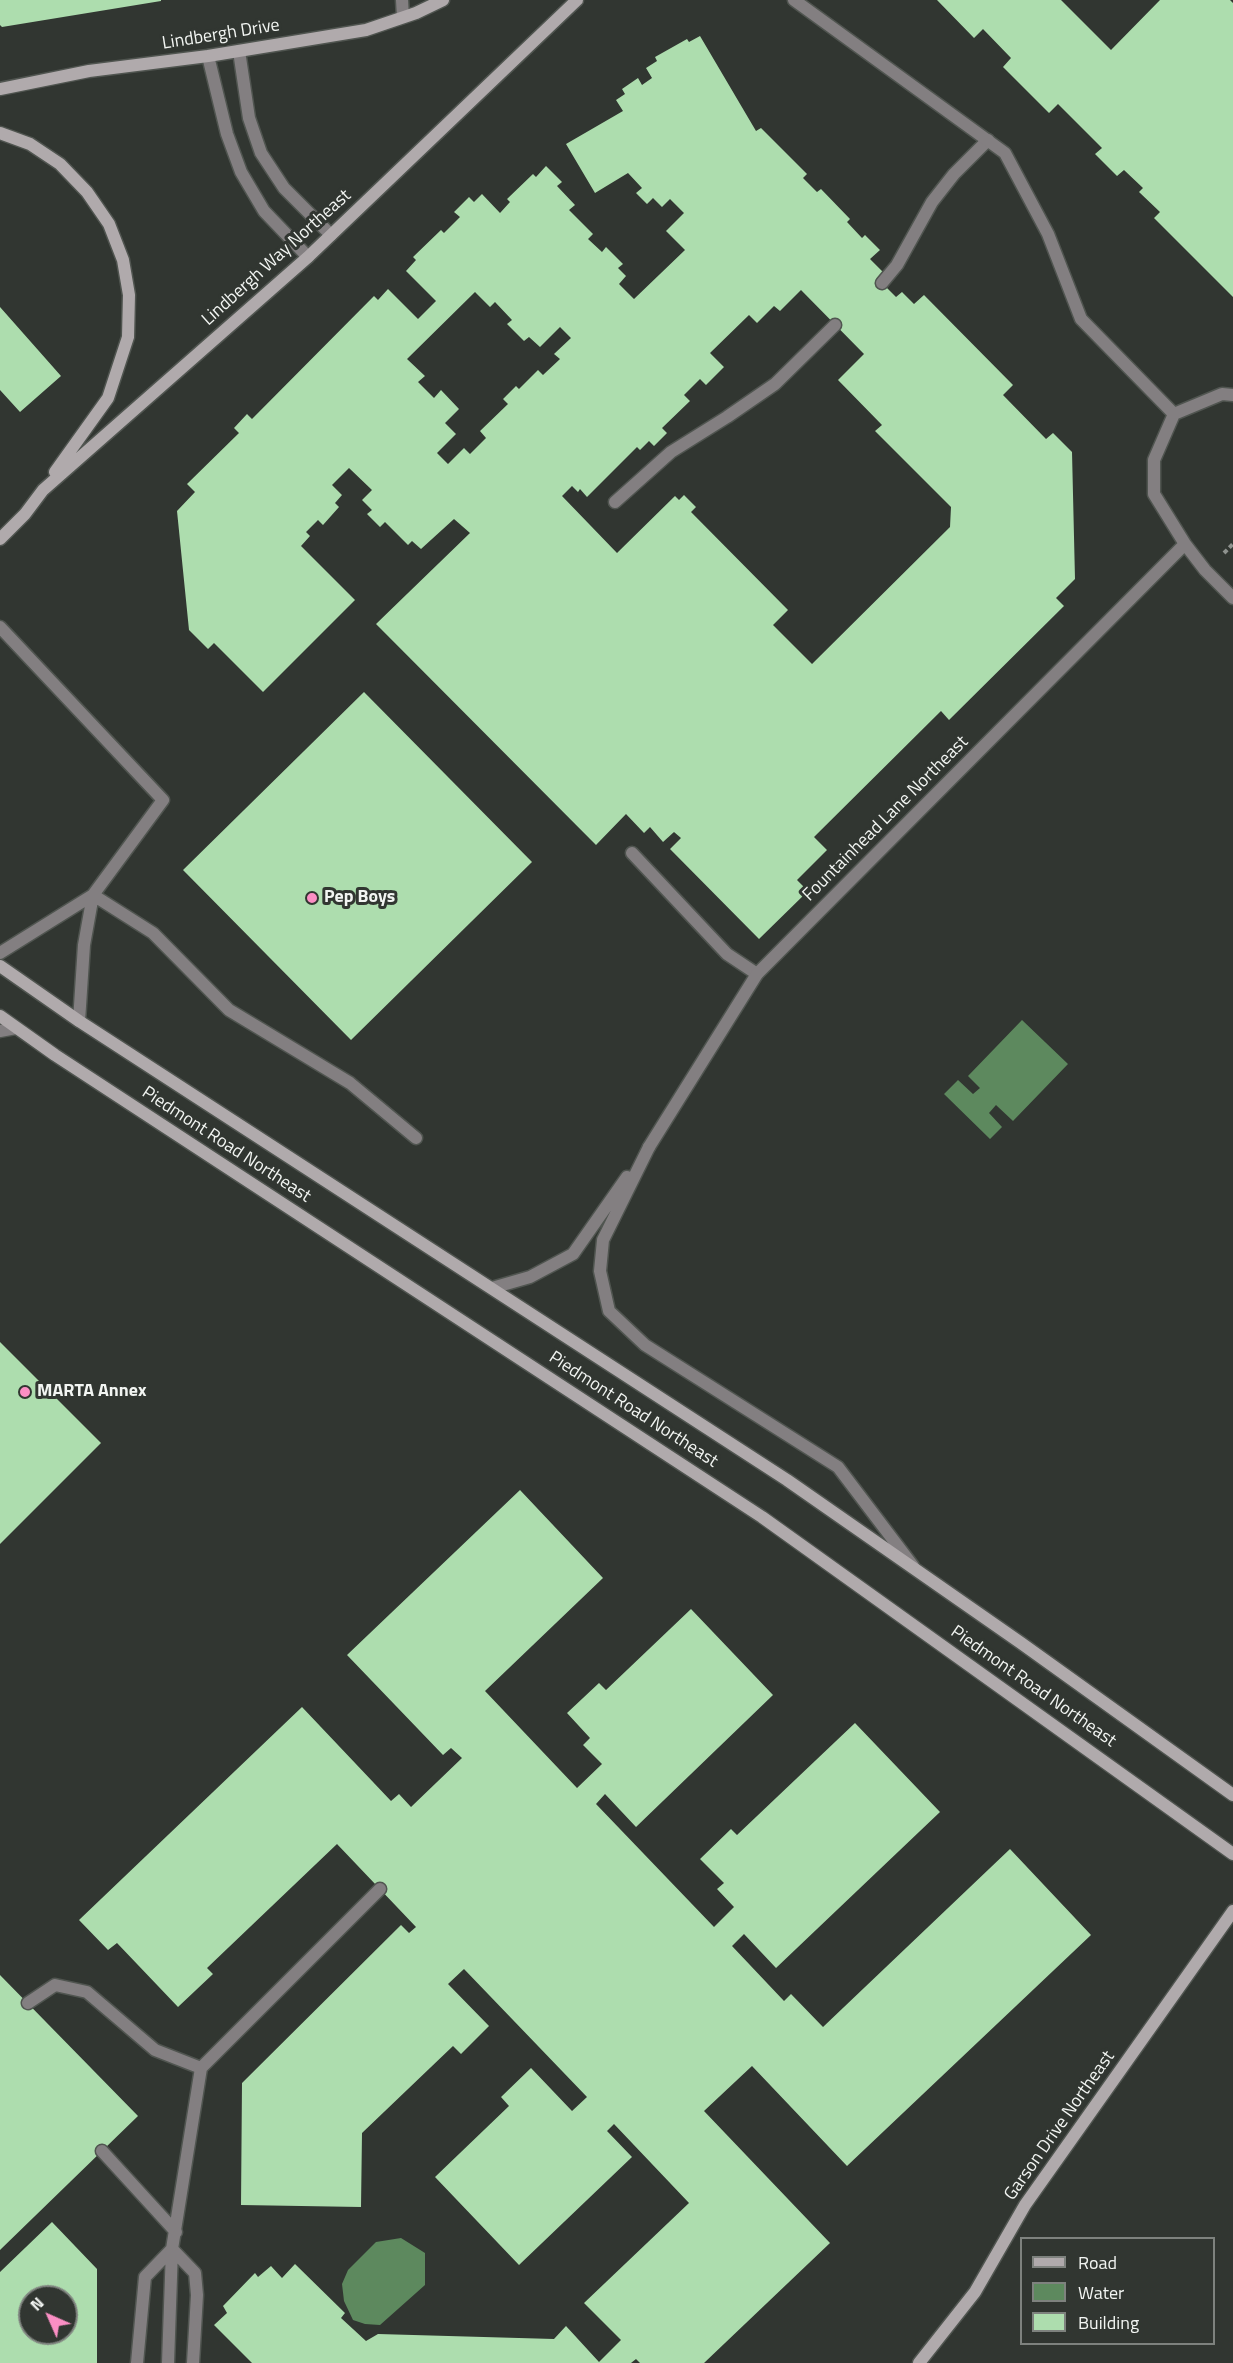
<!DOCTYPE html>
<html>
<head>
<meta charset="utf-8">
<style>
	body { margin:0 }
	#map { position:relative; width:1233px; height:2363px; overflow:hidden; background:#313631; font-family:"Titillium Web",sans-serif }
	canvas { display:block }
	.legend { position:absolute; left:1020px; top:2237px; width:195px; height:108px; box-sizing:border-box; background:#313631; border:2px solid #7e827e; margin:0; padding:8px 10px; list-style:none; font-size:18px; color:#f2f5f2 }
	.legend li { display:flex; align-items:center; gap:12px; height:30px }
	.legend b { width:30px; border:2px solid #7e827e }
	.north { position:absolute; left:18px; top:2285px; width:60px; height:60px; box-sizing:border-box; background:#313631; border:2px solid #7e827e; border-radius:50%; rotate:315deg; font-size:16px; font-weight:700; line-height:24px; text-align:center; color:#f2f5f2 }
	.north::after { content:''; display:block; margin:auto; width:21px; height:27px; background:#fb8fc4; clip-path:polygon(50% 0,100% 100%,50% 72%,0 100%) }
</style>
</head>
<body>
<div id="map">
<canvas width="1233" height="2363"></canvas>
<ul class="legend">
<li><b style="height:8px;background:#b0aaac"></b>Road</li>
<li><b style="height:16px;background:#5d895e"></b>Water</li>
<li><b style="height:16px;background:#adddae"></b>Building</li>
</ul>
<div class="north">N</div>
</div>
<script>
const ctx = document.querySelector('canvas').getContext('2d');
ctx.lineJoin = 'round';
function fill(path, color) { ctx.fillStyle = color; ctx.fill(path, 'evenodd'); }
const shape = rows => new Path2D(rows.map(r => 'M' + r).join(''));
function stroke(path, color, width, dash) { ctx.strokeStyle = color; ctx.lineWidth = width; ctx.lineCap = dash ? 'butt' : 'round'; ctx.setLineDash(dash || []); ctx.stroke(path); }
function write(font, color, halo, rows, align = 'center') {
  ctx.font = font + ' "Titillium Web",sans-serif'; ctx.lineWidth = 6; ctx.setLineDash([]); ctx.textBaseline = 'middle'; ctx.strokeStyle = halo; ctx.fillStyle = color; for (const [text, x, y, turn = 0] of rows) {
    ctx.save(); ctx.translate(x, y); ctx.rotate((+turn || 0) * Math.PI / 180); ctx.textAlign = isNaN(turn) ? turn : align; if (halo) ctx.strokeText(text, 0, 0); ctx.fillText(text, 0, 0); ctx.restore();
  }
}
fill(shape([
	[1022,1020,1068,1064,1013,1121,996,1105,989,1113,1002,1127,990,1139,944,1094,958,1080,973,1094,980,1088,968,1076],
	[401,2238,425,2253,425,2285,380,2325,365,2324,353,2320,344,2301,342,2284,348,2270,376,2242]
]), '#5d895e');
fill(shape([
	[0,0,161,0,161,1,2,27,0,25],
	[937,0,1061,0,1111,50,1160,0,1230,0,1233,3,1233,297,1154,218,1160,212,1139,192,1143,188,1124,170,1117,176,1095,154,1102,148,1058,104,1049,113,1003,67,1011,58,983,29,974,38],
	[700,36,756,131,761,128,807,174,803,178,817,192,821,189,850,219,847,222,862,238,865,235,880,250,870,259,885,274,879,280,896,297,902,292,914,304,924,295,1013,385,1003,395,1046,439,1053,433,1072,452,1075,579,1056,598,1064,606,949,720,941,711,814,837,827,850,797,880,808,891,759,939,670,849,681,838,674,832,663,842,650,827,644,833,626,814,596,845,376,624,470,533,454,519,421,549,412,541,408,545,385,522,380,527,367,514,372,510,362,500,372,490,349,468,332,485,342,495,335,503,339,507,323,525,318,520,306,532,310,536,301,546,355,600,263,692,214,643,208,649,189,630,177,511,195,492,187,484,239,433,234,428,247,414,252,419,374,296,378,300,388,289,418,319,436,301,406,271,416,260,413,257,441,230,444,233,460,217,454,212,469,197,474,202,482,194,500,213,510,202,507,199,533,174,536,177,546,166,562,182,557,186,575,205,569,210,593,234,588,239,602,252,606,247,623,264,618,268,626,276,619,284,634,299,685,250,666,231,684,213,670,199,662,207,653,198,647,204,636,193,642,188,628,173,595,193,566,144,623,111,616,100,625,94,622,89,638,78,642,85,652,78,646,68,657,61,655,57,687,39,689,42],
	[801,290,864,354,838,380,882,425,875,431,951,507,950,527,812,664,773,625,788,610,691,512,696,507,684,495,679,500,675,496,617,553,562,496,572,486,578,492,580,489,587,497,637,447,640,450,649,441,654,446,667,433,662,428,690,401,684,395,700,379,706,385,724,367,710,353,749,315,757,323,774,306,780,311],
	[475,292,490,307,495,302,512,320,507,324,524,341,529,337,540,347,560,327,571,338,554,354,560,359,543,375,538,370,519,389,516,386,503,399,508,404,480,431,486,438,470,454,464,448,448,464,437,453,456,434,445,423,459,409,441,390,434,398,418,382,425,376,407,359],
	[0,307,61,376,20,412,0,390],
	[364,692,532,862,351,1040,183,870],
	[0,1342,101,1443,0,1544],
	[520,1490,603,1578,485,1691,577,1788,602,1764,583,1745,590,1738,567,1713,599,1683,606,1690,691,1609,773,1695,636,1827,605,1794,596,1804,714,1927,734,1907,717,1889,724,1883,700,1859,731,1829,737,1835,855,1723,940,1812,776,1968,744,1934,732,1946,784,2001,791,1994,823,2027,1010,1849,1091,1935,847,2166,752,2066,704,2111,830,2243,704,2363,640,2363,636,2359,631,2363,252,2363,214,2325,227,2313,223,2306,255,2273,258,2277,271,2266,282,2278,295,2264,345,2313,341,2318,366,2341,378,2334,554,2339,566,2326,599,2362,621,2340,584,2303,689,2203,614,2124,607,2131,632,2157,519,2265,435,2177,509,2106,501,2097,531,2068,572,2111,587,2097,464,1969,448,1984,489,2026,461,2054,453,2046,362,2133,361,2207,241,2205,242,2083,401,1925,409,1933,416,1927,337,1844,207,1968,213,1974,178,2007,117,1943,108,1950,79,1920,302,1707,391,1801,399,1794,411,1807,462,1758,451,1748,443,1755,347,1655],
	[0,1975,138,2116,0,2250],
	[52,2222,97,2269,97,2363,0,2363,0,2272],
	[30,2297,66,2297,66,2333,30,2333]
]), '#adddae');
const service = shape([
	[402,0,403,17],
	[882,283,897,265,932,202,954,174,988,140],
	[615,502,671,452,727,417,775,384,835,325],
	[0,627,163,800,93,895,0,953],
	[632,853,727,954,757,974],
	[93,895,153,933,229,1010,350,1083,416,1138],
	[79,1021,84,945,93,895],
	[0,1031,16,1028],
	[28,2003,55,1985,87,1992,155,2050,201,2068],
	[102,2151,176,2232],
	[172,2249,195,2273,197,2295,193,2363],
	[137,2363,145,2277,172,2249],
	[168,2363,172,2249,201,2068,380,1889]
]);
const minor = shape([
	[794,0,1005,153,1048,234,1081,319,1174,414],
	[239,51,249,118,261,153,284,188,331,235],
	[208,56,227,134,241,172,264,211,308,257],
	[1233,395,1222,394,1174,414,1154,460,1154,494,1185,544,1205,570,1233,598],
	[649,1147,757,974,1185,544]
]);
const tertiary = shape([
	[649,1147,603,1240,600,1271,609,1311,645,1345,838,1467,913,1566],
	[492,1288,530,1277,573,1254,627,1177]
]);
const secondary = shape([
	[0,89,89,71,208,56,366,30,416,13,443,0],
	[0,133,30,144,60,164,87,192,109,224,123,260,129,295,128,337,108,398,55,472],
	[0,539,25,514,43,490,308,257,577,0],
	[0,966,79,1021,787,1480,1021,1643,1233,1795],
	[0,1016,55,1055,762,1517,1233,1854],
	[919,2363,975,2292,1025,2205,1233,1911]
]);
stroke(service, '#505550', 15);
stroke(minor, '#505550', 15);
stroke(tertiary, '#505550', 15);
stroke(secondary, '#505550', 15);
stroke(shape([
	[1224,553,1233,544]
]), '#8e928e', 4, [4.5, 3]);
stroke(service, '#837f81', 12);
stroke(minor, '#837f81', 12);
stroke(tertiary, '#837f81', 12);
stroke(secondary, '#b0aaac', 12);
for (const [x, y, r, color] of [
	[312,898,6,"#fb8fc4"],
	[25,1392,6,"#fb8fc4"]
]) { const dot = new Path2D(); dot.arc(x, y, r, 0, 2 * Math.PI); ctx.fillStyle = color; ctx.fill(dot); stroke(dot, '#313631', 2); }
write('18px', '#f2f5f2', '#313631', [
	["Lindbergh Drive",221,35,-9],
	["Lindbergh Way Northeast",277,258,-42],
	["Fountainhead Lane Northeast",886,819,-45],
	["Piedmont Road Northeast",226,1145,33],
	["Piedmont Road Northeast",633,1410,33],
	["Piedmont Road Northeast",1033,1687,35],
	["Garson Drive Northeast",1060,2126,-55]
]);
write('bold 18px', '#f2f5f2', '#313631', [
	["Pep Boys",324,898],
	["MARTA Annex",37,1392]
], 'left');
</script>
</body>
</html>
